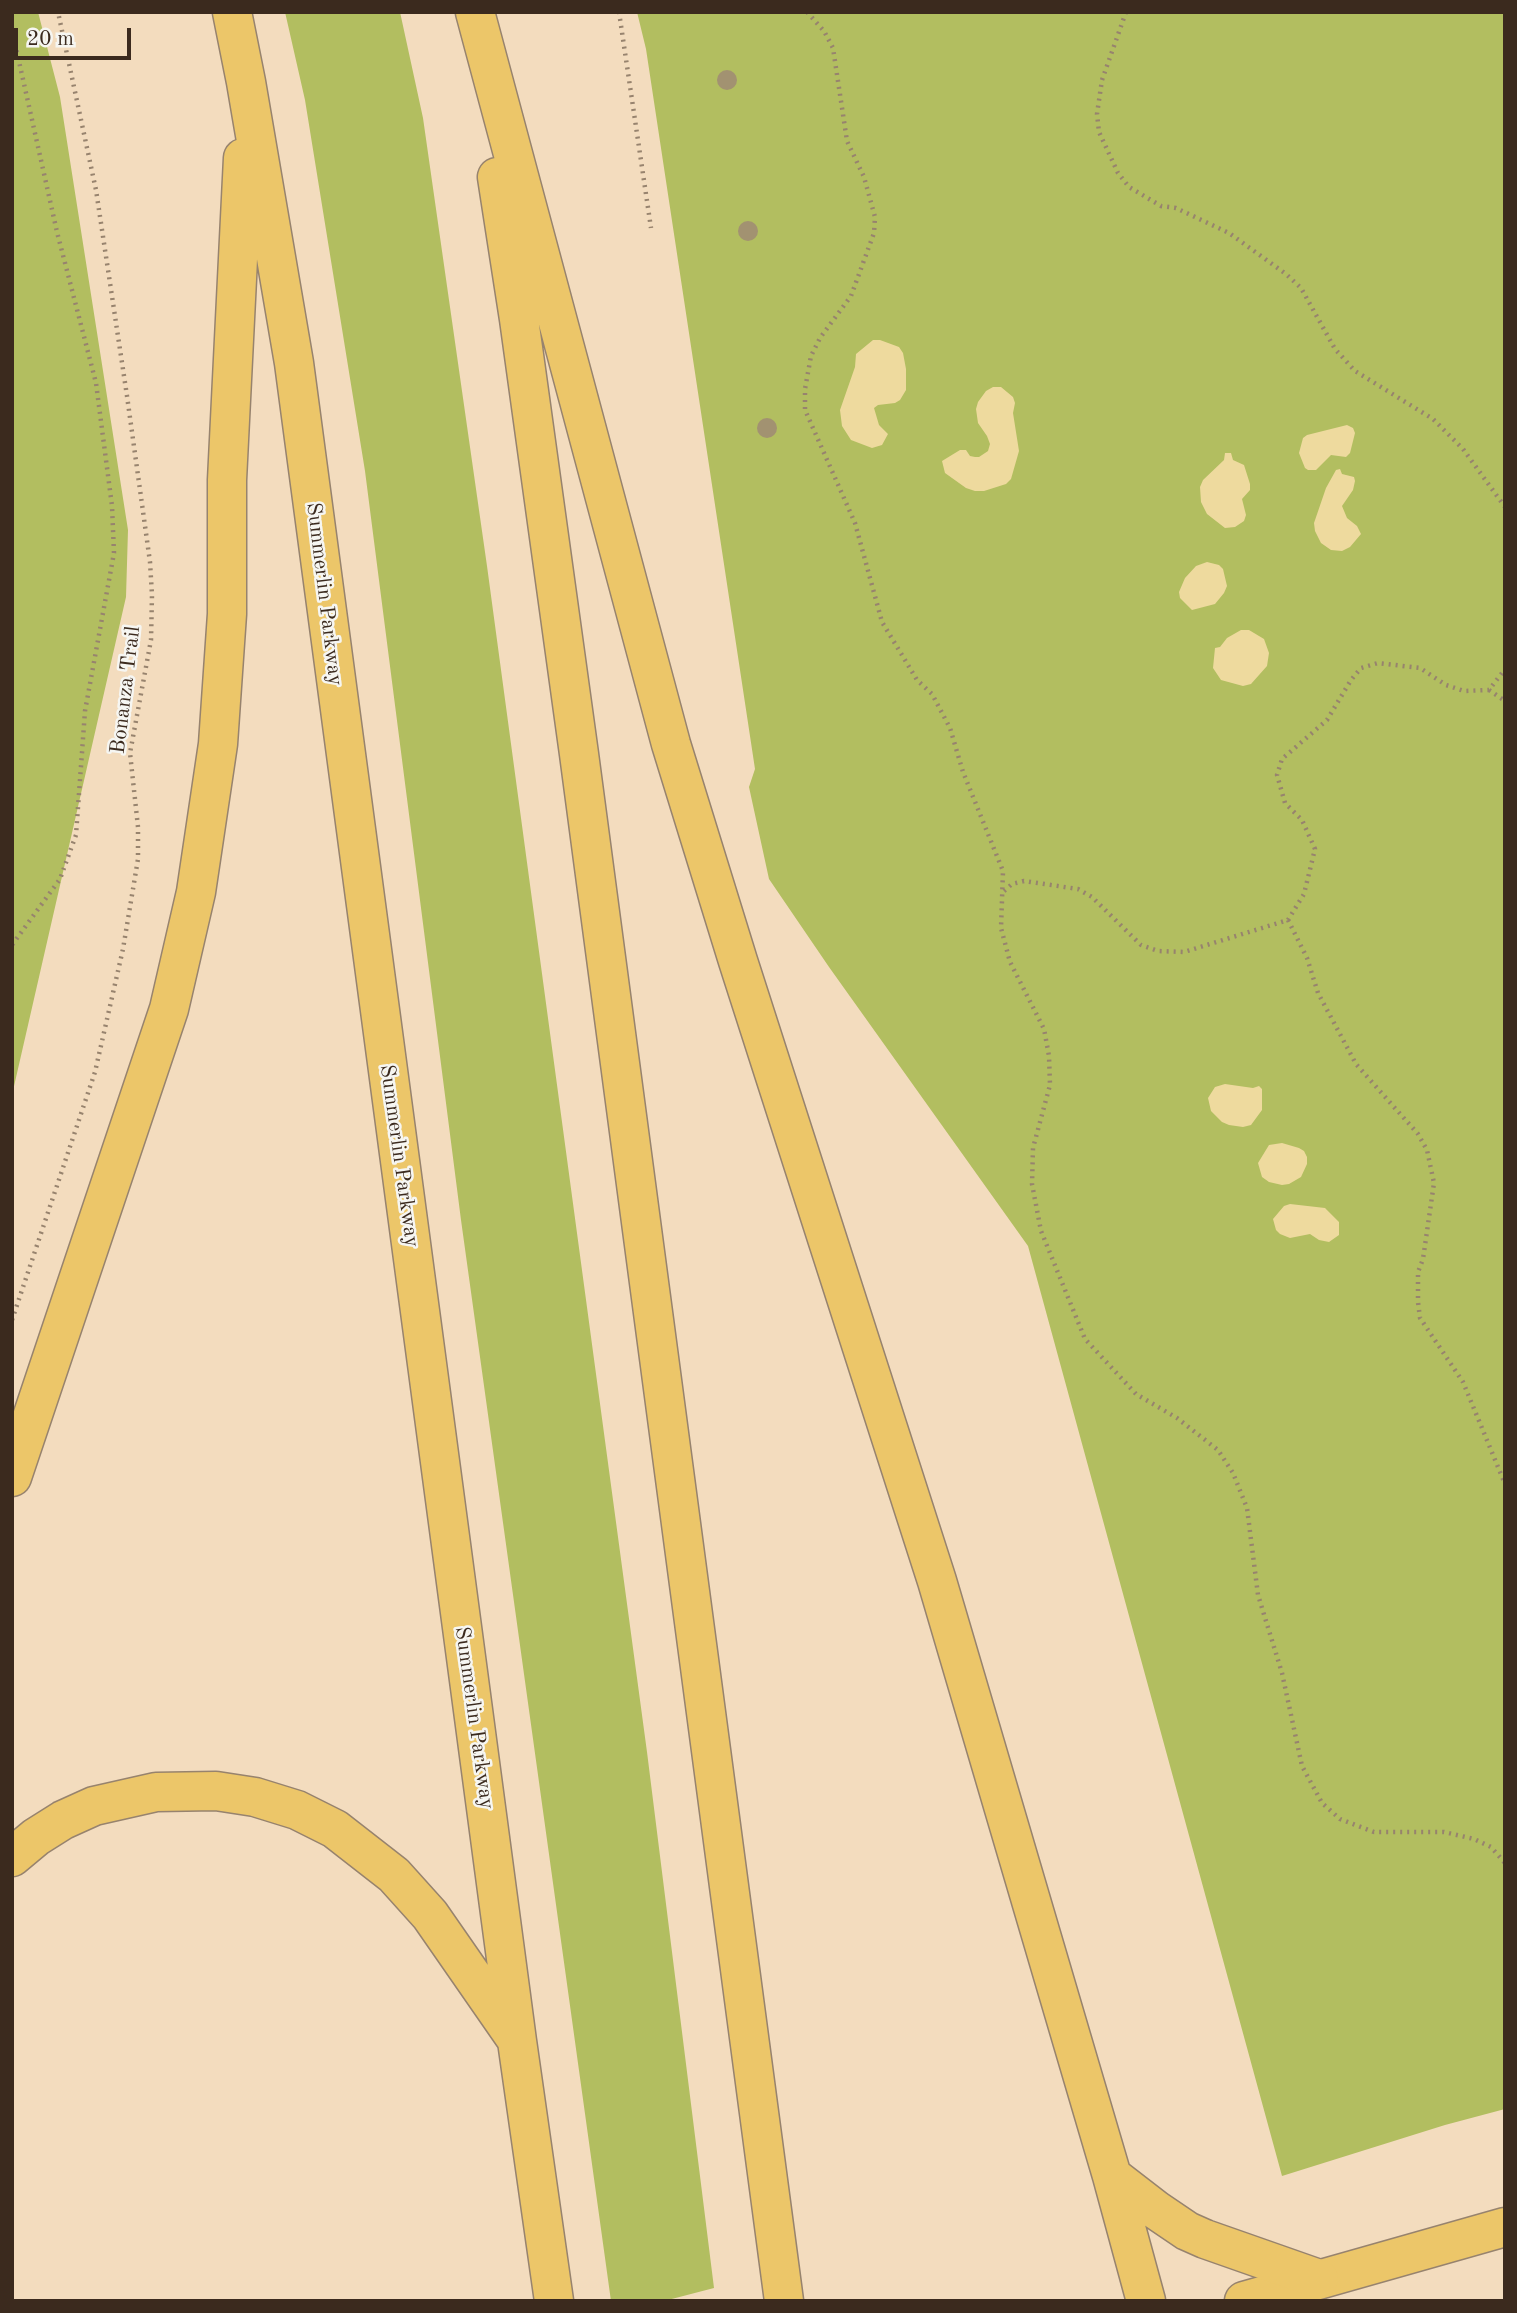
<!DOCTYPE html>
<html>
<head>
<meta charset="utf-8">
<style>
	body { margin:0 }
	#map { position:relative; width:1517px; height:2313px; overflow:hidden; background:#f3dcbe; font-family:"Old Standard TT",serif }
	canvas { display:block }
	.frame { position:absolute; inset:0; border:14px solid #3b2a1e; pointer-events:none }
	.scale { position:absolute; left:14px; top:28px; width:117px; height:32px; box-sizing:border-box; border:4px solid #3b2a1e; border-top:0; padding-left:9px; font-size:21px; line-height:24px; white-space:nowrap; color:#3b2a1e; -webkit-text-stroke:5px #f6f6f2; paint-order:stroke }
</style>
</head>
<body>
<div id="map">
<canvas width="1517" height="2313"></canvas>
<div class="frame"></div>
<div class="scale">20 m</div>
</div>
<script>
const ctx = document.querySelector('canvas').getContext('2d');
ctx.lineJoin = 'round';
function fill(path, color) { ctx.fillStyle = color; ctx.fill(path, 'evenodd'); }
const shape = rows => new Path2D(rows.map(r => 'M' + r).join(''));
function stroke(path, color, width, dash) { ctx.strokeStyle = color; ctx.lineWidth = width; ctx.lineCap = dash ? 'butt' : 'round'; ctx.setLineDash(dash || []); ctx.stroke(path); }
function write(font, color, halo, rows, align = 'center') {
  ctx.font = font + ' "Old Standard TT",serif'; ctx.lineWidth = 5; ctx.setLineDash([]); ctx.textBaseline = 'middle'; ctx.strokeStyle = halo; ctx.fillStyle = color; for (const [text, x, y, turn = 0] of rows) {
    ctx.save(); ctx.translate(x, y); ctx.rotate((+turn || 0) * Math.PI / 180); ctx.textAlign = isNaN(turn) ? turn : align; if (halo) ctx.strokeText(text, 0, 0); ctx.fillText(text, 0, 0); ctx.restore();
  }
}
fill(shape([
	[12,12,38,12,60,97,128,530,126,597,12,1095],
	[285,12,400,12,423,118,487,566,647,1752,714,2288,664,2301,611,2301,461,1220,365,471,305,100],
	[637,12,1505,12,1505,2109,1445,2125,1282,2176,1028,1246,829,967,769,879,749,787,755,769,646,49]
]), '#b2be60');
fill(shape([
	[873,340,880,340,899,347,903,353,906,369,906,390,900,400,895,403,878,405,874,408,879,425,888,434,882,445,872,448,851,440,842,426,840,410,855,367,856,354],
	[993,387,1001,387,1013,397,1015,403,1013,413,1019,451,1011,479,1006,484,984,491,975,491,966,488,945,473,942,461,960,450,966,450,970,456,975,457,979,457,988,451,990,444,987,436,978,423,976,409,978,402,986,391],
	[1347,425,1353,428,1355,433,1350,453,1346,457,1331,455,1316,470,1308,470,1305,468,1299,453,1303,438,1307,435],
	[1225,453,1231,453,1233,460,1244,465,1250,484,1250,490,1242,499,1246,515,1244,521,1235,527,1225,528,1207,514,1201,502,1200,487,1203,480,1224,460],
	[1340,469,1342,474,1354,477,1355,481,1353,490,1342,506,1347,518,1357,526,1361,534,1350,547,1342,551,1331,550,1321,543,1315,531,1314,523,1326,488,1336,470],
	[1207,562,1219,565,1223,569,1227,586,1224,593,1215,604,1192,610,1180,598,1179,592,1185,578,1196,566],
	[1241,630,1249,630,1264,639,1269,653,1267,666,1251,684,1243,686,1221,680,1213,668,1215,648,1220,647,1227,638],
	[1225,1084,1253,1088,1259,1086,1262,1089,1262,1110,1251,1125,1243,1127,1229,1125,1222,1122,1211,1111,1208,1098,1215,1087],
	[1282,1143,1299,1148,1304,1151,1307,1157,1307,1164,1301,1177,1289,1184,1282,1185,1269,1182,1262,1177,1258,1163,1269,1145],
	[1290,1204,1325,1208,1339,1222,1339,1235,1329,1242,1319,1240,1310,1234,1290,1238,1280,1234,1276,1230,1273,1219,1284,1206]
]), '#eeda9e');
const primary = shape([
	[1244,2301,1505,2227]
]);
const motorway = shape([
	[232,12,246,82,294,363,517,2041,554,2301],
	[475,12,671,744,738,961,937,1581,1112,2176,1146,2301],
	[497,177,519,319,579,754,784,2301],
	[12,1477,169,1009,196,892,218,744,227,614,227,480,243,158],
	[12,1857,36,1837,63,1820,94,1806,156,1792,216,1791,255,1797,297,1810,335,1829,394,1875,430,1915,514,2036],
	[1112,2176,1156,2210,1187,2231,1205,2239,1319,2279]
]);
stroke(primary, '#97836e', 41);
stroke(motorway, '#97836e', 41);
stroke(shape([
	[619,12,651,228],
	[807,12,824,31,833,48,847,141,864,177,875,217,874,233,851,296,820,338,811,356,805,389,805,410,855,523,882,622,917,680,932,694,950,728,963,772,1003,871,1001,928,1010,962,1044,1029,1049,1056,1050,1085,1033,1148,1032,1184,1041,1231,1085,1339,1136,1394,1177,1418,1218,1450,1233,1473,1247,1508,1258,1595,1282,1673,1302,1766,1322,1803,1340,1819,1374,1832,1444,1832,1474,1839,1491,1847,1505,1863],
	[1126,12,1102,80,1097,114,1099,132,1118,173,1129,187,1161,206,1176,208,1229,233,1286,274,1301,288,1335,349,1355,371,1433,419,1463,449,1505,507],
	[12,30,57,232,96,383,112,506,114,553,85,711,76,835,60,879,12,945],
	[1489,690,1505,701],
	[1004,891,1012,884,1024,881,1078,889,1092,897,1141,945,1158,951,1184,952,1288,920,1304,894,1315,849,1302,820,1285,803,1277,775,1282,759,1327,720,1351,680,1361,668,1378,663,1420,668,1446,685,1464,691,1489,690,1505,669],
	[1288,920,1307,958,1318,993,1356,1064,1418,1134,1427,1150,1434,1183,1423,1259,1418,1272,1418,1302,1420,1318,1463,1382,1505,1484],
	[12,1320,95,1072,123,949,138,859,138,827,130,753,151,640,152,595,150,562,127,396,96,190,58,12]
]), '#97836e', 4.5, [2, 5]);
stroke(primary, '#ecc669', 38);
stroke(motorway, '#ecc669', 38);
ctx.fillStyle = '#a29271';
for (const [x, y] of [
	[727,80],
	[748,231],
	[767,428]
]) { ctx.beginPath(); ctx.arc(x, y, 10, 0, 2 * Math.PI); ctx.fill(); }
write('21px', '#3b2a1e', '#f6f6f2', [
	["Summerlin Parkway",324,594,83],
	["Bonanza Trail",126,690,-83],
	["Summerlin Parkway",399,1156,82],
	["Summerlin Parkway",474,1718,82]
]);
</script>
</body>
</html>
